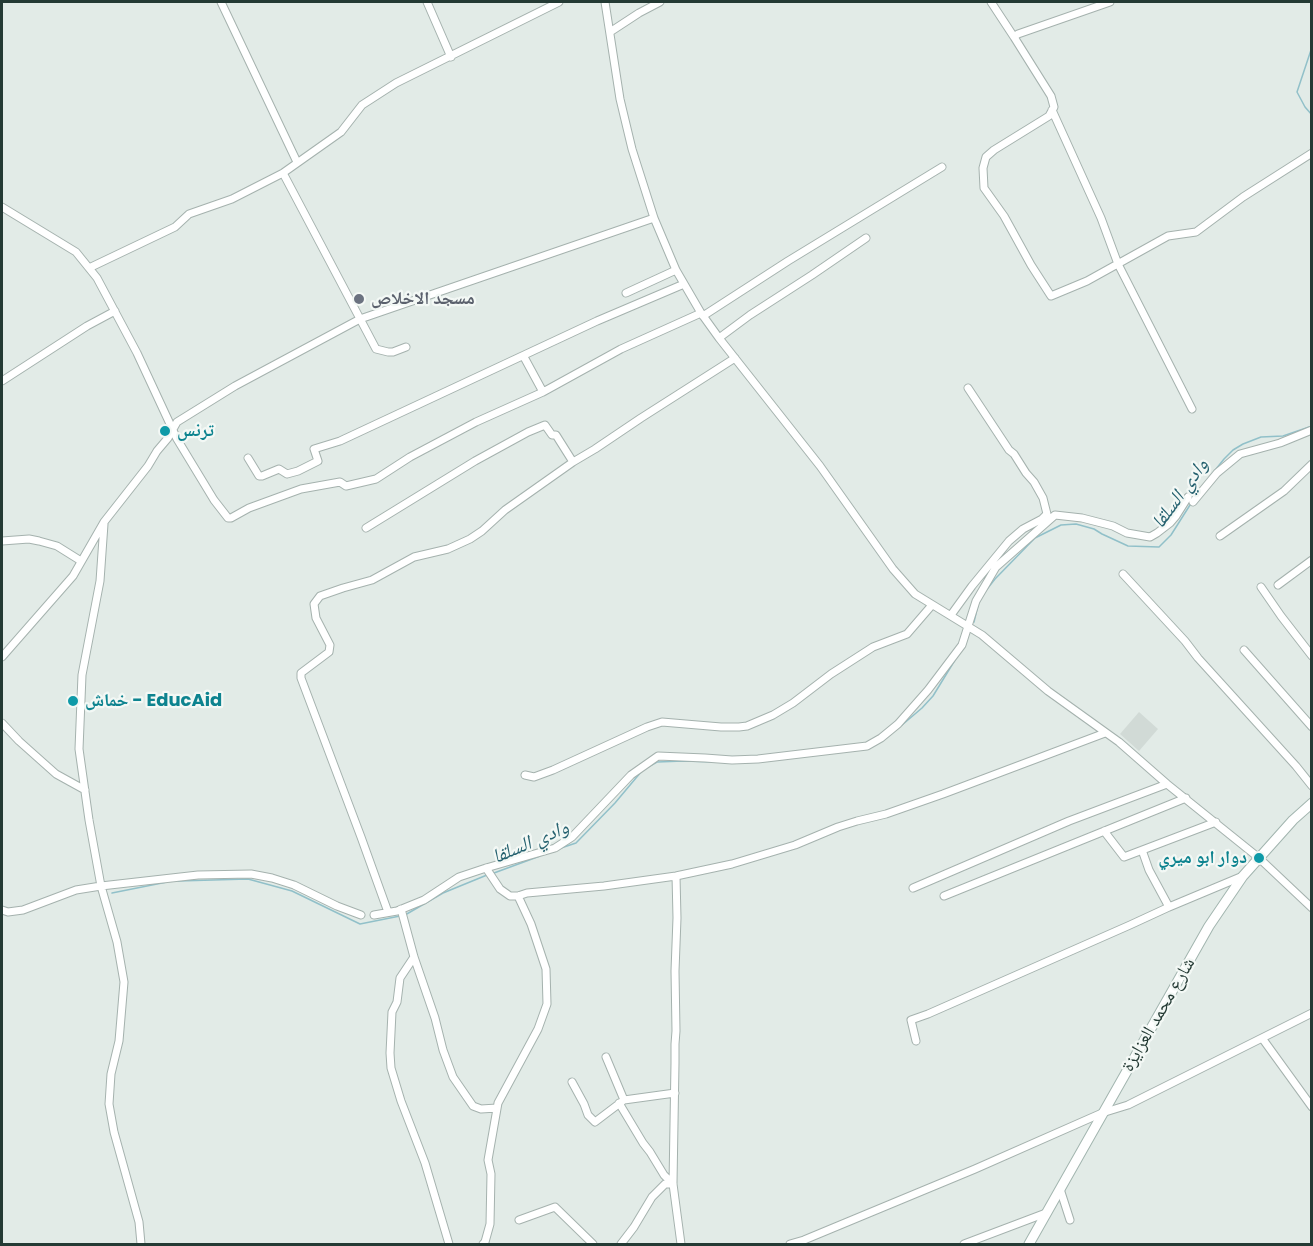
<!DOCTYPE html>
<html>
<head>
<meta charset="utf-8">
<style>
	body { margin:0 }
	#map { position:relative; width:1313px; height:1246px; overflow:hidden; background:#e2ebe7; font-family:Poppins,sans-serif }
	canvas { display:block }
	.frame { position:absolute; inset:0; border:3px solid #243a34; pointer-events:none }
</style>
</head>
<body>
<div id="map">
<canvas width="1313" height="1246"></canvas>
<div class="frame"></div>
</div>
<script>
const ctx = document.querySelector('canvas').getContext('2d');
ctx.lineJoin = 'round';
function fill(path, color) { ctx.fillStyle = color; ctx.fill(path, 'evenodd'); }
const shape = rows => new Path2D(rows.map(r => 'M' + r).join(''));
function stroke(path, color, width, dash) { ctx.strokeStyle = color; ctx.lineWidth = width; ctx.lineCap = dash ? 'butt' : 'round'; ctx.setLineDash(dash || []); ctx.stroke(path); }
function write(font, color, halo, rows, align = 'center') {
  ctx.font = font + ' Poppins,"Noto Naskh Arabic",sans-serif'; ctx.lineWidth = 4.5; ctx.setLineDash([]); ctx.textBaseline = 'middle'; ctx.strokeStyle = halo; ctx.fillStyle = color; for (const [text, x, y, turn = 0] of rows) {
    ctx.save(); ctx.translate(x, y); ctx.rotate((+turn || 0) * Math.PI / 180); ctx.textAlign = isNaN(turn) ? turn : align; if (halo) ctx.strokeText(text, 0, 0); ctx.fillText(text, 0, 0); ctx.restore();
  }
}
fill(shape([
	[1139,712,1158,729,1139,751,1120,734]
]), '#d1dad6');
stroke(shape([
	[1312,47,1297,92,1305,107,1312,115],
	[1212,474,1224,459,1233,450,1243,444,1261,437,1283,436,1312,426],
	[984,593,995,579,1035,538,1061,525,1076,524,1094,529,1102,534,1128,546,1159,547,1171,535,1190,505],
	[974,622,978,605],
	[902,725,922,708,933,696,955,660],
	[742,763,768,761],
	[648,767,657,762,683,761,717,762],
	[561,848,576,843,615,803,641,772],
	[494,873,540,856],
	[178,881,248,879,292,891,360,924,400,916],
	[112,893,167,882],
	[405,915,443,893,487,875]
]), '#91c0c9', 1.5);
const minor = shape([
	[221,2,297,162],
	[427,2,451,57],
	[605,2,620,99,632,149,654,218,676,270,701,313,719,338,820,466,893,569,915,594,982,635,1048,691,1119,742,1167,784,1259,858,1312,908],
	[991,2,1014,37],
	[1110,2,1018,34,1014,37,1051,96,1054,107,1049,116,994,150,986,157,983,168,984,188,1004,216,1031,265,1051,296,1087,281,1168,236,1196,232,1243,197,1312,153],
	[610,32,639,13,660,2],
	[1052,110,1101,218,1118,264,1192,409],
	[283,173,376,349,388,352,393,352,406,347],
	[2,207,76,252,97,278,137,353,177,439,214,500,228,518,231,518,249,508,301,489,340,482,346,486,376,479,410,457,476,422,543,392,621,349,701,313],
	[89,268,175,227,189,214,232,199,283,173,341,132,362,105,396,83,559,2],
	[626,293,676,270],
	[703,316,788,261,942,167],
	[719,338,750,315,812,275,866,238],
	[524,357,543,392],
	[2,381,87,326,115,311],
	[248,458,259,476,262,476,279,469,287,474,298,471,318,461,314,449,340,441,597,321,684,284],
	[1193,502,1217,473,1240,454,1280,443,1312,430],
	[104,524,100,581,82,675,79,749,89,820,101,886,117,942,124,982,119,1041,111,1074,109,1104,114,1132,139,1222,141,1244],
	[366,528,475,461,528,432,545,425,552,435,556,435,573,462],
	[1220,536,1284,491,1312,464],
	[2,541,29,539,39,541,57,546,81,561],
	[1123,574,1185,641,1198,658,1296,766,1312,786],
	[1278,585,1312,560],
	[1261,587,1281,616,1312,656],
	[951,615,972,586,1009,541,1023,529,1042,519,1047,514,1043,498,1034,482,1026,473,1014,454,1009,450,968,388],
	[1244,650,1312,727],
	[2,657,73,576,104,522,148,466,157,451,168,438,177,422,235,386,360,319,654,218],
	[2,723,19,741,56,774,85,790],
	[525,775,534,777,553,770,647,727,662,722,721,727,739,727,747,726,773,715,793,703,831,674,873,647,907,634,932,605],
	[1104,831,1124,857,1216,822],
	[1142,850,1149,870,1169,907],
	[486,868,500,889,510,896,518,896,527,893,604,886,676,876,732,864,795,845,838,827,857,821,886,814,943,794,1105,733],
	[676,876,677,918,675,971,676,1031,675,1044,675,1063,673,1184,681,1244],
	[913,888,1069,821,1167,784],
	[944,896,1186,798],
	[401,909,414,957,435,1018,443,1050,453,1077,473,1106,481,1109,497,1108],
	[2,910,8,912,23,910,76,890,101,886,198,875,251,874,272,878,294,885,337,906,361,915],
	[388,912,361,837,301,678,301,673,329,652,330,645,316,618,314,604,320,596,343,588,372,580,414,557,448,549,470,539,482,531,505,510,573,462,595,449,641,418,735,358],
	[374,915,397,911,424,900,459,877,486,868,555,848,572,837,631,775,658,756,705,758,732,760,758,759,867,746,881,738,898,724,928,690,962,645,976,601,996,567,1055,515,1082,518,1113,526,1127,533,1150,537,1157,533,1170,523,1176,516,1188,497],
	[414,957,400,978,397,1002,392,1012,390,1053,391,1068,401,1101,425,1163,449,1244],
	[1262,1038,1312,1107],
	[916,1041,911,1020,928,1014,1130,925,1169,907,1243,876],
	[606,1057,624,1100],
	[572,1082,584,1104,588,1115,595,1122,624,1100,675,1093],
	[619,1103,643,1143,650,1152,664,1175,673,1184],
	[1060,1189,1070,1220],
	[519,1220,555,1207,593,1244],
	[483,1244,485,1242,490,1224,491,1174,488,1160,498,1103,538,1029,547,1004,546,969,531,924,518,896],
	[621,1244,634,1227,652,1197,665,1184,673,1184],
	[790,1244,804,1240,975,1169,1102,1113,1128,1105,1312,1013],
	[964,1244,1046,1213]
]);
const secondary = shape([
	[1029,1244,1209,926,1243,876,1293,820,1312,803]
]);
stroke(minor, '#a5b2ae', 9);
stroke(secondary, '#a2b5af', 11);
stroke(minor, '#fff', 7);
stroke(secondary, '#fff', 9);
for (const [x, y, r, color] of [
	[359,299,6,"#6b7280"],
	[165,431,6,"#0f9aa8"],
	[73,701,6,"#0f9aa8"],
	[1259,858,6,"#0f9aa8"]
]) { const dot = new Path2D(); dot.arc(x, y, r, 0, 2 * Math.PI); ctx.fillStyle = color; ctx.fill(dot); stroke(dot, '#f3f8f5', 2); }
write('bold 18px', '#5b616d', '#f3f8f5', [
	["مسجد الاخلاص",371,299]
], 'left');
write('bold 18px', '#0d838f', '#f3f8f5', [
	["ترنس",177,431],
	["خماش - EducAid",85,701],
	["دوار ابو ميري",1247,858,"right"]
], 'left');
write('18px', '#243a34', '#f3f8f5', [
	["شارع محمد العزايزة",1159,1015,-60]
]);
write('italic 20px', '#25616f', '#f3f8f5', [
	["وادي السلقا",1181,494,-54],
	["وادي السلقا",531,843,-23]
]);
</script>
</body>
</html>
